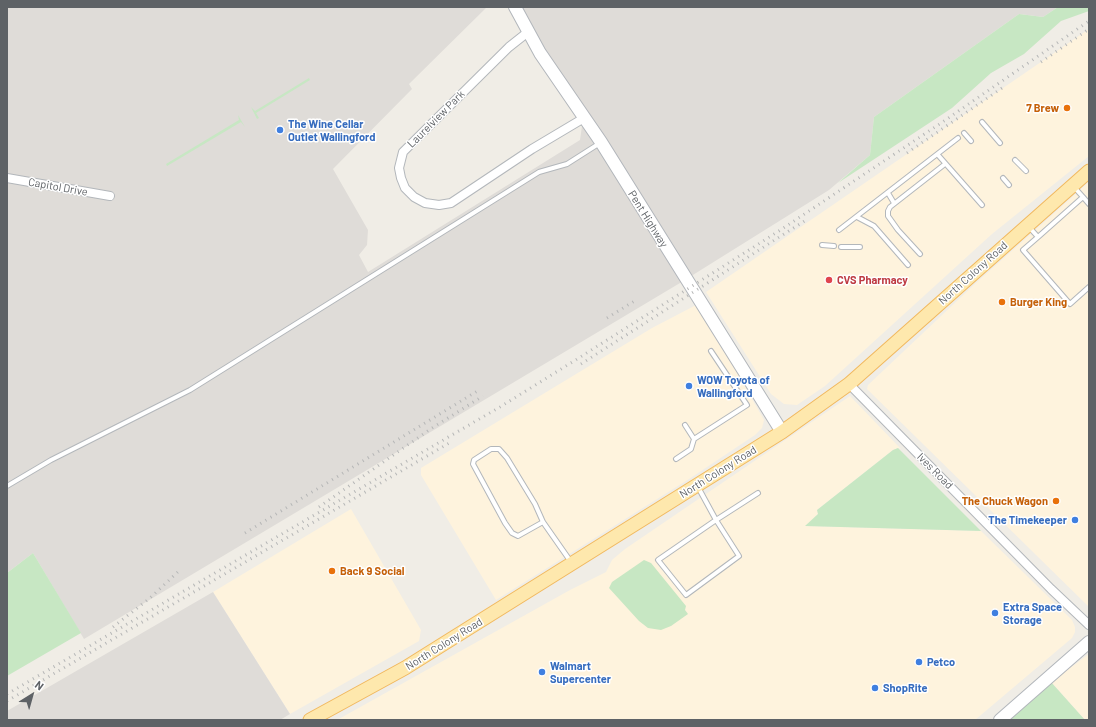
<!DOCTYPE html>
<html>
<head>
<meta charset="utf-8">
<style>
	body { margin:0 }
	#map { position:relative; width:1096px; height:727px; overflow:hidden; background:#f0ede6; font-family:Barlow,sans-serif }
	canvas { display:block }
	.frame { position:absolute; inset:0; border:8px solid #5e6266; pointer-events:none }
	.north { position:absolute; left:12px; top:675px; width:40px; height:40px; -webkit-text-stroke:3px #fff; paint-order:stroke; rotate:37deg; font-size:11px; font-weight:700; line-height:16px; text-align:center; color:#5e6266 }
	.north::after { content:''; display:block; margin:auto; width:14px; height:18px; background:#5e6266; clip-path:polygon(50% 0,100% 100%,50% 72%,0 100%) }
</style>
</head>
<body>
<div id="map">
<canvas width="1096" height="727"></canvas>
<div class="frame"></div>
<div class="north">N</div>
</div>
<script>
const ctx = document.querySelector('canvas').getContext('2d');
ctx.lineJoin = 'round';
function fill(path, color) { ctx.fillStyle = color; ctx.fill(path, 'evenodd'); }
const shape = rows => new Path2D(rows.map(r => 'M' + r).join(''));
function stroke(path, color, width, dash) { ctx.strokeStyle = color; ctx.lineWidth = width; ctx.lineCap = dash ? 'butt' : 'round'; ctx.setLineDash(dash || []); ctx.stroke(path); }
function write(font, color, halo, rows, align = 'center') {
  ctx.font = font + ' Barlow,sans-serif'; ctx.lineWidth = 3; ctx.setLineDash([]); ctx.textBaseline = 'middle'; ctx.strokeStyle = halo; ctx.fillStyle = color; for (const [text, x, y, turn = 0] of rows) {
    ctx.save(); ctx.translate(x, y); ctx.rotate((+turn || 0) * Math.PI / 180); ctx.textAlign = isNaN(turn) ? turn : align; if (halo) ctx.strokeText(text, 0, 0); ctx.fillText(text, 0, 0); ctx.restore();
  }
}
fill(shape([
	[1089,29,1089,156,992,234,825,386,797,405,784,404,771,394,706,292],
	[1089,182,1089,607,867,389,868,385,977,282],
	[698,304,764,420,762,428,755,435,689,479,496,600,421,475,421,468,652,328],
	[850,396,901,449,898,448,893,450,817,510,818,514,806,526,981,531,1072,620,1075,627,1075,632,1072,638,975,720,337,720,570,590,606,572,612,560,625,549],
	[351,509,421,630,419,641,290,714,213,592],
	[1089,654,1089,720,1085,720,1051,682]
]), '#fef3dd');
fill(shape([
	[7,7,487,7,409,84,412,89,333,169,368,230,367,245,359,255,368,272,580,140,582,126,508,7,1058,7,1043,17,1019,14,874,117,870,155,829,190,680,283,84,639,33,553,7,573],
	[213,592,290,714,280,720,7,720,7,711]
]), '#dfdcd8');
fill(shape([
	[1058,7,1089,7,1089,11,1061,21,1024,54,991,73,952,108,838,183,870,155,874,117,1019,14,1043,17],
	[309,78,310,80,256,113,259,118,257,119,251,107,255,111],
	[238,115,245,127,241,122,167,166,166,164,239,120],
	[898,448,981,531,805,526,818,514,817,510,893,450],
	[33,553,81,633,7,676,7,573],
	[644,560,651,563,686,606,685,610,688,614,671,626,661,630,648,628,639,621,609,588,612,582],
	[1051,682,1085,720,1009,720]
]), '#c7e7c3');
const lane = shape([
	[982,122,1000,143],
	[964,133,971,141],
	[938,155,982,205],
	[1015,160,1026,171],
	[1003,178,1009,185],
	[888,193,894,203],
	[1083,197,1089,204],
	[857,217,874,226,908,265],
	[1029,227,1038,237,1083,197,1074,187],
	[839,230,958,138],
	[1038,237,1023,250,1070,304,1089,287],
	[822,245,834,246],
	[841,247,860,247],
	[920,254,898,230,888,216,888,211,890,207,945,164],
	[685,425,694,439],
	[676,459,691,449,694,439,747,405,711,351],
	[7,486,51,460,190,390,539,172,567,164,600,143],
	[698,487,716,520,739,556,686,595,658,560,716,520,758,493],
	[543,522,518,536,512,533,505,523,473,464,474,460,491,449,499,449,507,458,535,504,543,522,571,562]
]);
const street = shape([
	[528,32,509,47,403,152,399,168,401,178,405,188,414,197,425,203,439,205,451,203,532,149,584,118],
	[7,178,110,196],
	[849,384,1051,589,1089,625]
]);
const secondary = shape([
	[515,7,540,53,601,142,782,432],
	[1000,720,1089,642]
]);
const primary = shape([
	[310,720,405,668,782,432,849,384,1089,171]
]);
stroke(lane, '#b3b7bb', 6);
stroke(street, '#b3b7bb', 10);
stroke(secondary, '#b2b6bb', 14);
stroke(primary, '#f1b85e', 15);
stroke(lane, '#fff', 4);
stroke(street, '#fff', 8);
stroke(secondary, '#fff', 12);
stroke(primary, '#fee8ad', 13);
stroke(shape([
	[1041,62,1089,29],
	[907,153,1005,86],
	[607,318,636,300],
	[581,364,806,220],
	[319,507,432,428,483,396],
	[245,533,479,390],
	[113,627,150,598,181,569],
	[7,694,500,407,574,361,782,229,944,121,1089,21],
	[7,701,451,442]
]), '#b5b6b6', 3, [1, 5]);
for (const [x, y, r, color] of [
	[1067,108,4,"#e8710a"],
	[280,130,4,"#3f7fe0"],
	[829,280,4,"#e0444e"],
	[1002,302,4,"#e8710a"],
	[689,386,4,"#3f7fe0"],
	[1056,501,4,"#e8710a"],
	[1075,520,4,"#3f7fe0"],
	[332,571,4,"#e8710a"],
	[995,613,4,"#3f7fe0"],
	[919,662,4,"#3f7fe0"],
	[542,672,4,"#3f7fe0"],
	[875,688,4,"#3f7fe0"]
]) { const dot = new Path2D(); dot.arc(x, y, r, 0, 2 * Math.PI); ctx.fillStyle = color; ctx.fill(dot); stroke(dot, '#fff', 1.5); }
write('bold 11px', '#c56008', '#fff', [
	["7 Brew",1059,108],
	["Burger King",1010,302,"left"],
	["The Chuck Wagon",1048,501],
	["Back 9 Social",340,571,"left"]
], 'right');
write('11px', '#5e6266', '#fff', [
	["Laurelview Park",436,119,-45],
	["Capitol Drive",58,187,10],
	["Pent Highway",648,219,58],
	["North Colony Road",973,273,-42],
	["Ives Road",935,471,45],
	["North Colony Road",718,472,-32],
	["North Colony Road",444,644,-32]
]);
write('bold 11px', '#366cbe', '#fff', [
	["The Wine Cellar",288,124],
	["Outlet Wallingford",288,137],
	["WOW Toyota of",697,380],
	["Wallingford",697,393],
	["The Timekeeper",1067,520,"right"],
	["Extra Space",1003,607],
	["Storage",1003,620],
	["Petco",927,662],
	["Walmart",550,666],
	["Supercenter",550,679],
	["ShopRite",883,688]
], 'left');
write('bold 11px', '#be3a42', '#fff', [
	["CVS Pharmacy",837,280]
], 'left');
</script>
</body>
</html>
